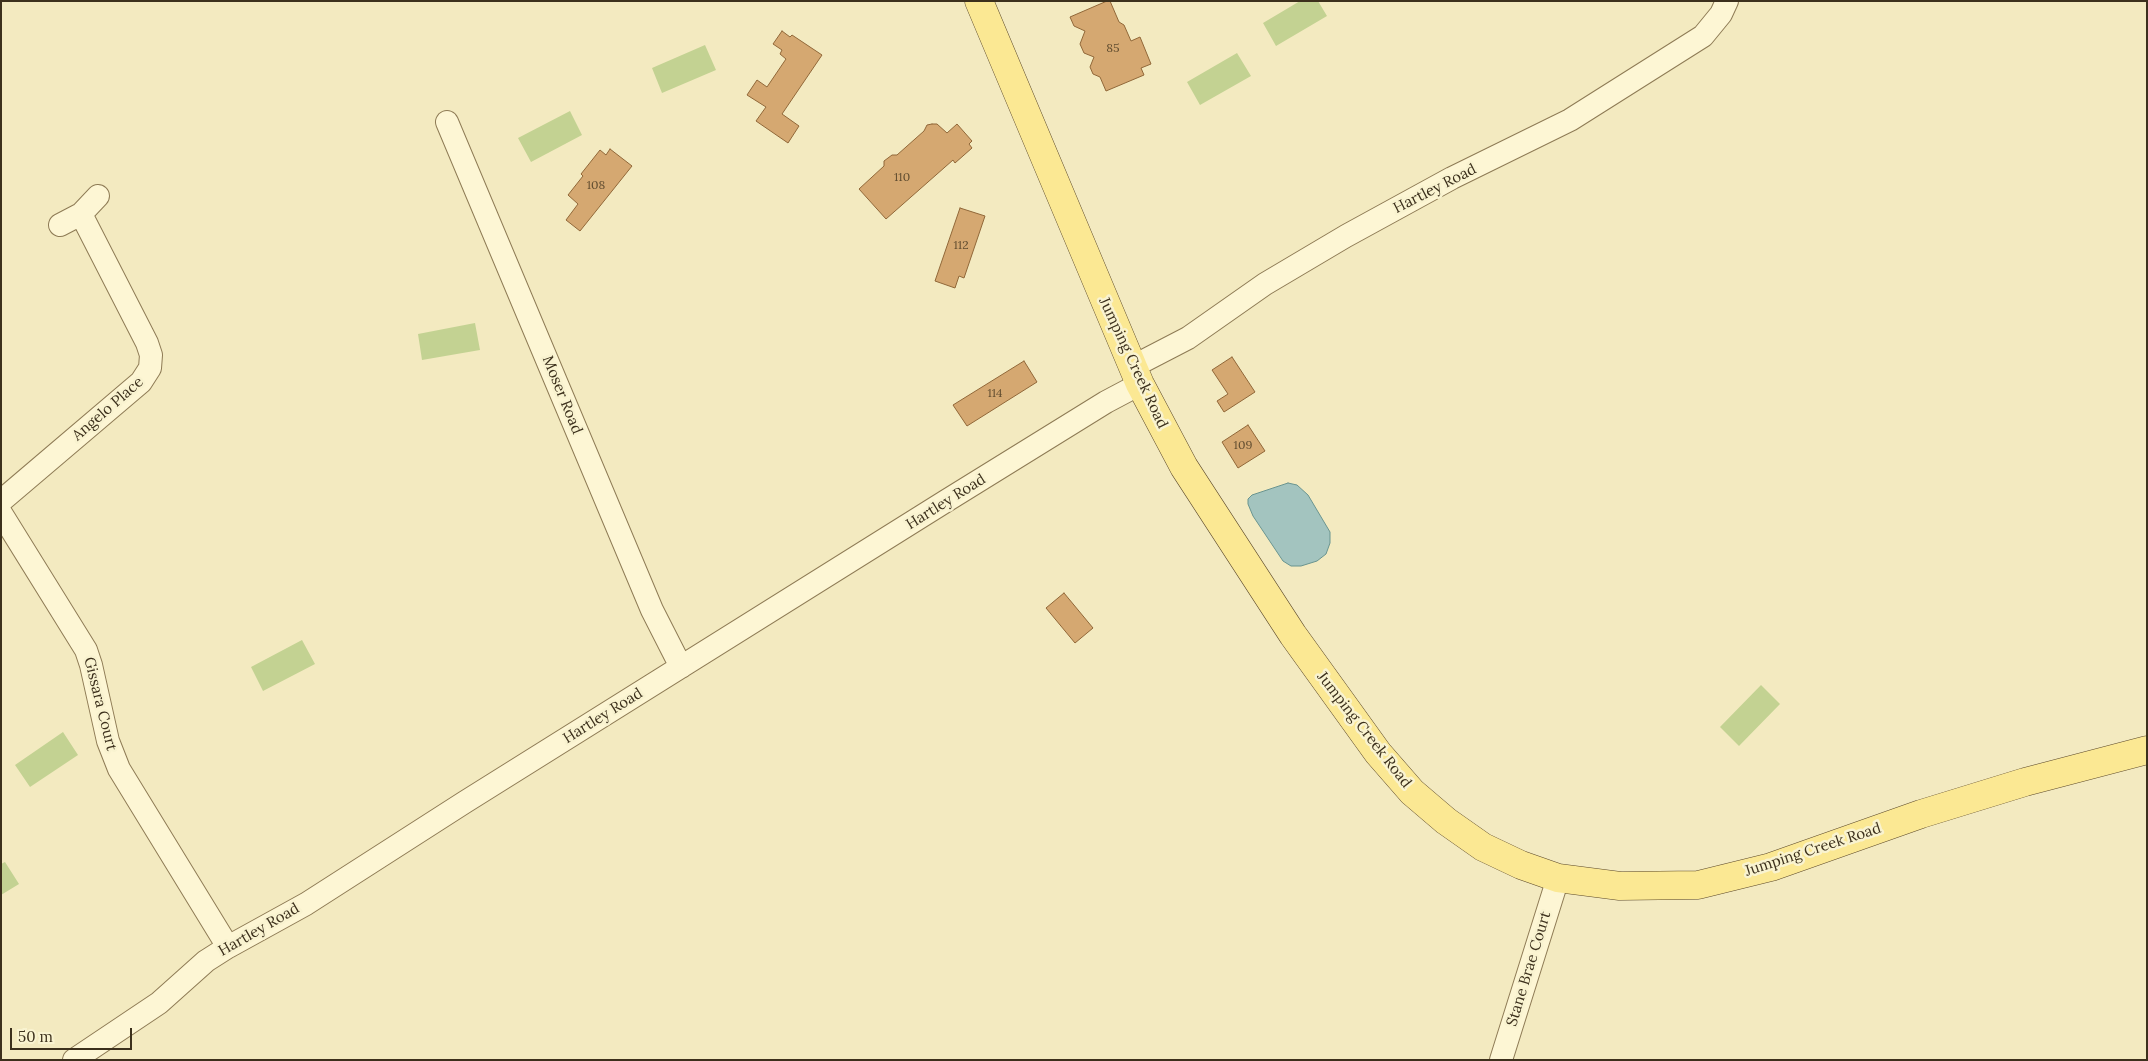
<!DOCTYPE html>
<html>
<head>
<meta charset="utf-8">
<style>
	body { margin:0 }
	#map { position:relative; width:2148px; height:1061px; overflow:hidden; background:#f3eac0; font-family:Lora,serif }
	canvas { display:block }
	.frame { position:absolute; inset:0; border:2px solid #3c301c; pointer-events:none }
	.scale { position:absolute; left:10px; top:1028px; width:122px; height:22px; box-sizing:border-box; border:2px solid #3c301c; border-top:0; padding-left:6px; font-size:15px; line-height:18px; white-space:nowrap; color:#3c301c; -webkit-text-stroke:4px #f9f3d0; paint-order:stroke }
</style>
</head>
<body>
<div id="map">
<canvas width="2148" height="1061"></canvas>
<div class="frame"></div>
<div class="scale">50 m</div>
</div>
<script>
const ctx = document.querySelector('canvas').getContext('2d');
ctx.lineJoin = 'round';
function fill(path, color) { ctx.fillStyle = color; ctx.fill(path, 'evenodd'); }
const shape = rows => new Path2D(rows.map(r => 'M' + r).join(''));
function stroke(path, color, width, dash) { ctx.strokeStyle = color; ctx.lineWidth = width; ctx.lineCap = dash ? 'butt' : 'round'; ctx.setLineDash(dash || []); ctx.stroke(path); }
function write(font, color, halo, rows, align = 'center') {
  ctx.font = font + ' Lora,serif'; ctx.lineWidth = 5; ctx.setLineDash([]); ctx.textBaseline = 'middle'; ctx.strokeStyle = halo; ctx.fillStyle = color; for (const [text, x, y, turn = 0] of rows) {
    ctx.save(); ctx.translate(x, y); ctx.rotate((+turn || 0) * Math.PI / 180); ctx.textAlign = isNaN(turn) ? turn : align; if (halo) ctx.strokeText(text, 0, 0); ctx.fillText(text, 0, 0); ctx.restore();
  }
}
fill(shape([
	[1300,1,1318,1,1327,16,1276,46,1263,23],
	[705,45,716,70,662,93,652,68],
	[1237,53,1251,76,1200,105,1187,82],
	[570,111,582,135,531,162,518,138],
	[475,323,480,350,422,360,418,334],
	[302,640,315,664,263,691,251,667],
	[1761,685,1780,704,1739,746,1720,727],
	[63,732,78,755,30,787,15,765],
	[5,862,19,884,1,895,1,864]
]), '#c3d292');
const water = shape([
	[1288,483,1297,485,1308,495,1330,532,1330,543,1326,554,1317,561,1301,566,1291,566,1283,561,1253,516,1248,504,1248,499,1252,495,1288,483]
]);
fill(water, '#a3c4bf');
stroke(water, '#69948f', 1);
const building = shape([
	[1107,1,1110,1,1119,22,1124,25,1131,41,1140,37,1151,64,1141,68,1144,75,1106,91,1100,77,1093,74,1090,67,1094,57,1084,53,1080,44,1085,31,1074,26,1070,17,1107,1],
	[782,31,790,37,792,35,822,55,782,114,799,126,788,143,756,121,766,107,747,95,757,80,767,87,786,59,780,54,782,50,773,44,782,31],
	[932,124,937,124,947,133,957,124,972,141,969,144,972,148,955,163,953,160,886,219,859,189,884,166,884,161,892,155,897,155,924,131,927,125,932,124],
	[610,149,632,166,580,231,566,220,578,204,568,195,583,176,581,174,600,150,606,155,610,149],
	[960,208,985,216,964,278,959,276,955,288,935,281,960,208],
	[1232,357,1255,392,1224,412,1217,401,1228,394,1212,370,1232,357],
	[1024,361,1037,382,967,426,953,405,1024,361],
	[1248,425,1265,451,1238,468,1222,442,1248,425],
	[1064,593,1093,628,1075,643,1046,608,1064,593]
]);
fill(building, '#d5a871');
stroke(building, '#906738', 1);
const minor = shape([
	[447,122,652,610,681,667],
	[60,225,81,214,98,196],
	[1132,367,1188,338,1265,284,1346,236,1452,178,1570,120,1703,36,1721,14,1727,1],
	[1,501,141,382,150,368,151,355,147,343,81,214],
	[1,513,86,650,91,665,108,741,119,769,228,947],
	[74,1060,159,1003,206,961,228,947,306,904,465,802,946,501,1106,402,1140,384],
	[1501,1060,1558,878]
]);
const major = shape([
	[979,1,1140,384,1184,467,1293,635,1378,753,1412,792,1446,821,1483,847,1521,865,1558,878,1620,886,1698,885,1771,867,1921,814,2025,782,2147,750]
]);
stroke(minor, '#8e7b55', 24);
stroke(major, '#5b482a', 29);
stroke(minor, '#fdf6d4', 22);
stroke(major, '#fbe893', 28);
write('12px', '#624e31', null, [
	["85",1113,49],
	["110",902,178],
	["108",596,186],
	["112",961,246],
	["114",995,394],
	["109",1243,446]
]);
write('15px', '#3c301c', '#f9f3d0', [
	["Hartley Road",1435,189,-27],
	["Jumping Creek Road",1133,363,65],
	["Moser Road",562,395,68],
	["Angelo Place",108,409,-41],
	["Hartley Road",946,502,-32],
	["Gissara Court",100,704,76],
	["Hartley Road",603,716,-32],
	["Jumping Creek Road",1364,730,52],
	["Jumping Creek Road",1813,850,-18],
	["Hartley Road",259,930,-30],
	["Stane Brae Court",1529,969,-73]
]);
</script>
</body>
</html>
